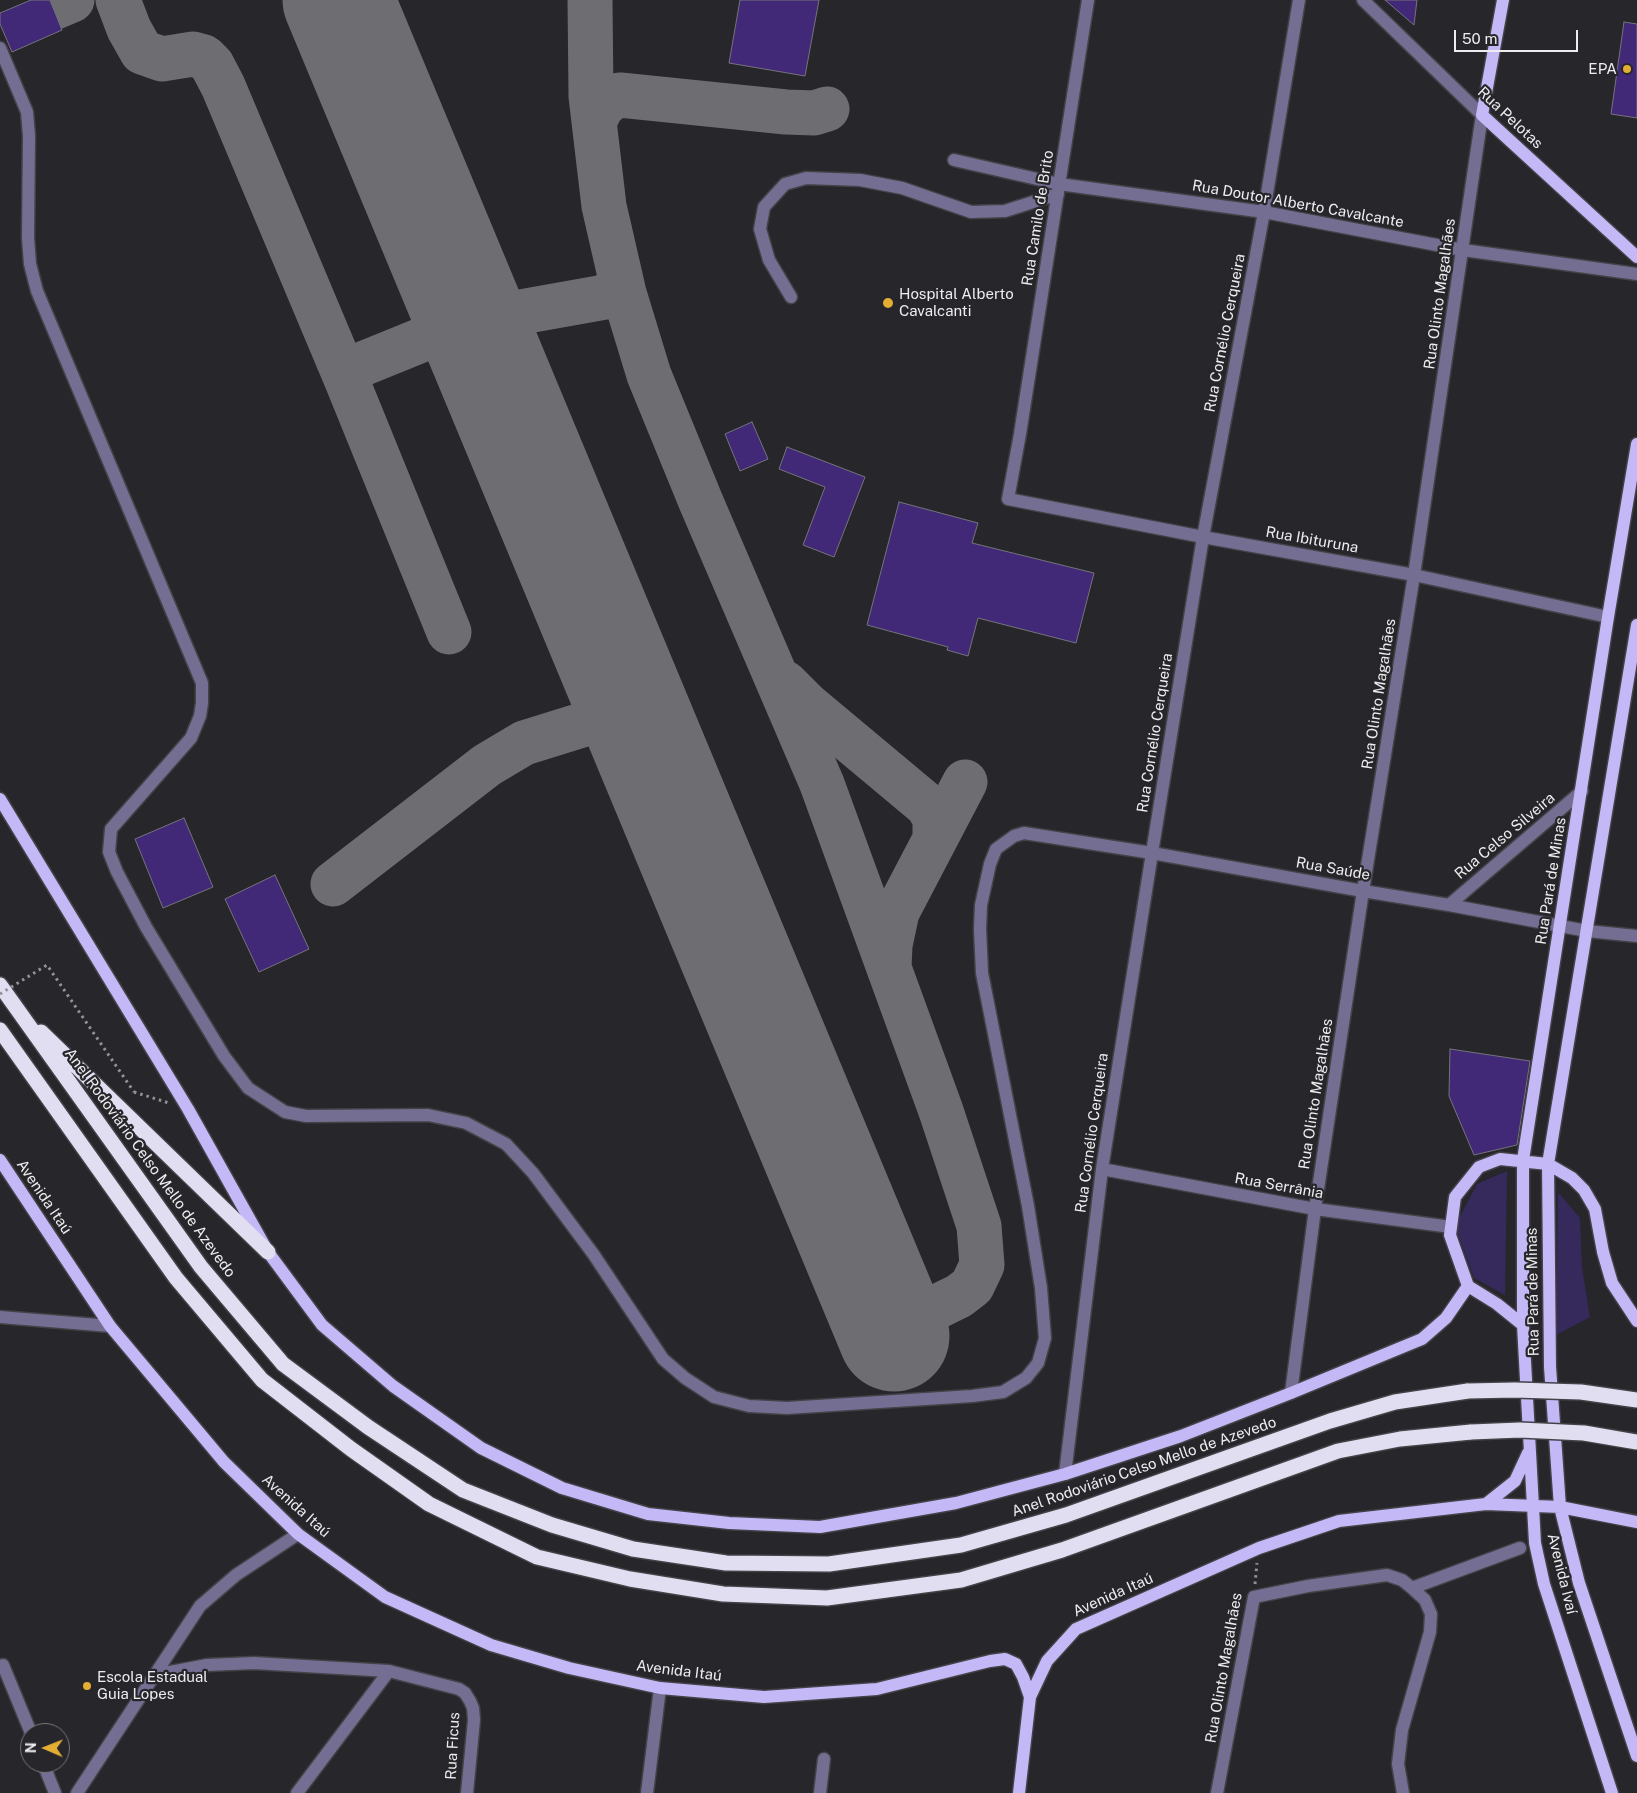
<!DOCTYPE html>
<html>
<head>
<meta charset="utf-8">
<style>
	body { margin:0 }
	#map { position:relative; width:1637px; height:1793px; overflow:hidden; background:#26262b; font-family:"Public Sans",sans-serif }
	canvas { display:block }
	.north { position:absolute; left:20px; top:1723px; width:50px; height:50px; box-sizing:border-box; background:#26262b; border:1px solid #76767a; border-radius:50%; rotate:271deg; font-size:14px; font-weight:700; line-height:20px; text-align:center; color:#ededf0 }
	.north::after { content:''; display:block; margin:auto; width:18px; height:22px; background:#e4ae35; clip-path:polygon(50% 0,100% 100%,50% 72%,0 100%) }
	.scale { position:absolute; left:1454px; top:30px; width:124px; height:22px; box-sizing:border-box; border:2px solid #ededf0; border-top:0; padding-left:6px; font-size:15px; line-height:18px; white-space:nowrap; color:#ededf0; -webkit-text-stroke:4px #26262b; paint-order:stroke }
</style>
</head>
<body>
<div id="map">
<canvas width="1637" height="1793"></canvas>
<div class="north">N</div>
<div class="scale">50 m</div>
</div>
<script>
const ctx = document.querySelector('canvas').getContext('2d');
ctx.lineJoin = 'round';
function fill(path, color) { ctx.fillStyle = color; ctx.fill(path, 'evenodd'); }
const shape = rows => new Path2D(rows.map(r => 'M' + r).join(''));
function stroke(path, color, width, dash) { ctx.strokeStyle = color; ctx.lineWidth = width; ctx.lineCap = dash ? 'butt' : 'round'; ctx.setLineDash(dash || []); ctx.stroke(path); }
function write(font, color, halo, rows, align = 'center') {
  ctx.font = font + ' "Public Sans",sans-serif'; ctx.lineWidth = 4.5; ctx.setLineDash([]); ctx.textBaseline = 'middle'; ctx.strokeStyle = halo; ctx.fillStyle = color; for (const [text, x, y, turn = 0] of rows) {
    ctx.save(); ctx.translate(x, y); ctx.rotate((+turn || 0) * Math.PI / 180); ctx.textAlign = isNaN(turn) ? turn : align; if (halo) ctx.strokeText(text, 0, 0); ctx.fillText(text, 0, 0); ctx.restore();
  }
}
fill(shape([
	[1507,1171,1505,1295,1474,1278,1455,1226,1477,1184],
	[1558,1192,1580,1218,1582,1268,1590,1317,1556,1335]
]), '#36295c');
stroke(shape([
	[118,0,129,29,142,52,162,59,193,54,204,57,212,65,223,86,347,381,449,632],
	[590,0,591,96,604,206,624,293,649,375,701,502,822,784,941,1111,979,1226,982,1265,972,1286,959,1296,918,1316,902,1321,888,1322],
	[53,8,72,0],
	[594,122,602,106,613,97,620,95,786,112,814,113,827,109],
	[465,305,475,313,493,317,605,297,614,290,621,280],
	[451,328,464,332,484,351],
	[338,360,345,365,355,367,451,328,458,317,462,297],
	[785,683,806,704,928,806,935,819,935,837],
	[333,884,487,765,524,743,614,715,628,696],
	[889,967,890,945,897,912,965,782]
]), '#6e6e72', 45);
stroke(shape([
	[338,0,894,1336]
]), '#6e6e72', 111);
const building = shape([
	[31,0,50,0,62,30,12,52,0,24,0,13,31,0],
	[740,0,819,0,805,76,729,63,740,0],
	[1385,0,1417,0,1414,25,1385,0],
	[1624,22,1637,24,1637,118,1611,114,1624,22],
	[752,422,768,459,740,471,725,434,752,422],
	[787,447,865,477,834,557,803,545,825,487,779,469,787,447],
	[899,502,978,523,972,543,1094,573,1076,643,978,618,968,656,947,650,948,647,867,625,899,502],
	[184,818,213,887,163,908,135,839,184,818],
	[275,875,309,949,259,972,225,899,275,875],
	[1450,1049,1530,1061,1517,1145,1474,1155,1449,1096,1450,1049]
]);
fill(building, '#412977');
stroke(building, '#75747a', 1);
const minor = shape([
	[1088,0,1020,434,1008,499,1203,537,1414,575,1608,617],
	[0,48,27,112,29,136,28,238,30,264,37,291,202,683,202,703,200,716,191,738,111,829,109,852,117,872,146,927,224,1056,248,1088,285,1112,306,1116,428,1115,466,1123,506,1144,533,1173,594,1255,663,1359,685,1378,714,1397,749,1406,787,1408,972,1396,1003,1392,1026,1378,1038,1363,1045,1338,1041,1288,1028,1206,982,973,980,929,981,905,990,864,996,849,1014,836,1024,833,1152,853,1363,891,1449,905,1587,931,1637,936],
	[954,160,1059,184,1264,212,1463,250,1637,274],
	[791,297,769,260,760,229,764,207,785,184,806,178,860,180,902,188,971,212,1005,211,1058,194],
	[1449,905,1582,791],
	[1102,1169,1315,1209,1451,1227],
	[0,1317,110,1326],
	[1291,1393,1315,1209,1363,891,1414,575,1482,115,1363,0],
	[1065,1474,1102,1169,1152,853,1203,537,1264,212,1299,0],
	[1412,1588,1520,1548],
	[3,1665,31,1733],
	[154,1675,207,1665,254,1663,389,1671,459,1689,465,1693,470,1701,473,1708,474,1720,467,1793],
	[43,1763,55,1793],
	[77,1793,200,1606,236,1575,298,1534],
	[297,1793,389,1671],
	[647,1793,660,1688],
	[820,1793,824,1759],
	[1217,1793,1254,1597,1308,1586,1387,1575,1402,1580,1412,1588,1425,1600,1431,1614,1430,1632,1402,1730,1398,1764,1403,1793]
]);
const major = shape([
	[1503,0,1482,115,1637,257],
	[1637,625,1548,1164,1550,1367,1560,1507,1579,1583,1637,1756],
	[0,799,188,1109,268,1252,322,1325,393,1386,481,1448,562,1488,648,1514,729,1523,820,1527,956,1503,1065,1474,1181,1436,1291,1393,1422,1339,1446,1318,1468,1286],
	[0,1160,110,1326,224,1462,298,1534,385,1597,491,1645,569,1668,660,1688,764,1697,877,1689,990,1661,1005,1659,1016,1664,1023,1677,1030,1697],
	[1468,1286,1450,1235,1455,1197,1479,1167,1500,1159,1548,1164,1572,1178,1584,1190,1595,1209,1603,1252,1612,1283,1637,1321],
	[1468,1286,1497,1304,1523,1325],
	[1486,1504,1515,1481,1528,1453],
	[1019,1793,1030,1697,1047,1661,1076,1629,1259,1548,1339,1521,1486,1504,1560,1507,1637,1522],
	[1612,1793,1544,1584,1535,1543,1523,1325,1523,1160,1608,617,1637,444]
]);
const highway = shape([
	[0,985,201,1267,283,1364,368,1427,463,1490,552,1525,633,1549,726,1563,829,1564,961,1545,1066,1515,1330,1421,1395,1402,1468,1391],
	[0,1030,176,1278,262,1380,351,1449,429,1504,537,1557,630,1579,723,1594,827,1598,961,1580,1062,1550,1338,1451,1400,1439,1471,1432],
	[41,1032,268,1252]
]);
stroke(minor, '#424247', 15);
stroke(major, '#424247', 15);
stroke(highway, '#424247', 18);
stroke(shape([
	[134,1092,169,1103],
	[1255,1584,1257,1563]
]), '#939397', 3, [2.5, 4]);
stroke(minor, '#756e93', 12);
stroke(major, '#c4b8f6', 12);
stroke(highway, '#e1def1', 15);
const highwayBridge = shape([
	[1468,1391,1515,1390,1581,1392,1637,1400],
	[1471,1432,1520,1430,1584,1433,1637,1442]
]);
stroke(highwayBridge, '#424247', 18, []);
stroke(shape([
	[0,994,47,965,134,1092]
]), '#939397', 3, [2.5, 4]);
stroke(highwayBridge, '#e1def1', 15);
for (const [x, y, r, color] of [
	[1627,69,5,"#e4ae35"],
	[888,303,6,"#e4ae35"],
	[87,1686,5,"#e4ae35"]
]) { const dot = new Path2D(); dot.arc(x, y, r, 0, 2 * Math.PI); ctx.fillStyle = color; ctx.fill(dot); stroke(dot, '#26262b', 2); }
write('15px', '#ededf0', '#26262b', [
	["EPA",1617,69,"right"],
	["Hospital Alberto",899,294],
	["Cavalcanti",899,311],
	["Escola Estadual",97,1677],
	["Guia Lopes",97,1694]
], 'left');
write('15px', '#ededf0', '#26262b', [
	["Rua Pelotas",1510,118,43],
	["Rua Doutor Alberto Cavalcante",1298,204,10],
	["Rua Camilo de Brito",1038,218,-81],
	["Rua Olinto Magalhães",1440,294,-82],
	["Rua Cornélio Cerqueira",1225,333,-79],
	["Rua Ibituruna",1312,540,10],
	["Rua Olinto Magalhães",1379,694,-81],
	["Rua Cornélio Cerqueira",1155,733,-81],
	["Rua Celso Silveira",1505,836,-40],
	["Rua Saúde",1333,869,10],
	["Rua Pará de Minas",1551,881,-81],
	["Rua Olinto Magalhães",1316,1094,-81],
	["Rua Cornélio Cerqueira",1092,1133,-82],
	["Anel Rodoviário Celso Mello de Azevedo",150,1163,54],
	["Rua Serrânia",1279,1186,10],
	["Avenida Itaú",44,1197,56],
	["Rua Pará de Minas",1533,1292,-91],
	["Anel Rodoviário Celso Mello de Azevedo",1144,1467,-19],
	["Avenida Itaú",296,1506,42],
	["Avenida Ivaí",1562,1574,76],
	["Avenida Itaú",1113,1595,-24],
	["Rua Olinto Magalhães",1224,1668,-80],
	["Avenida Itaú",679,1671,7],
	["Rua Ficus",453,1746,-87]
]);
</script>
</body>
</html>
